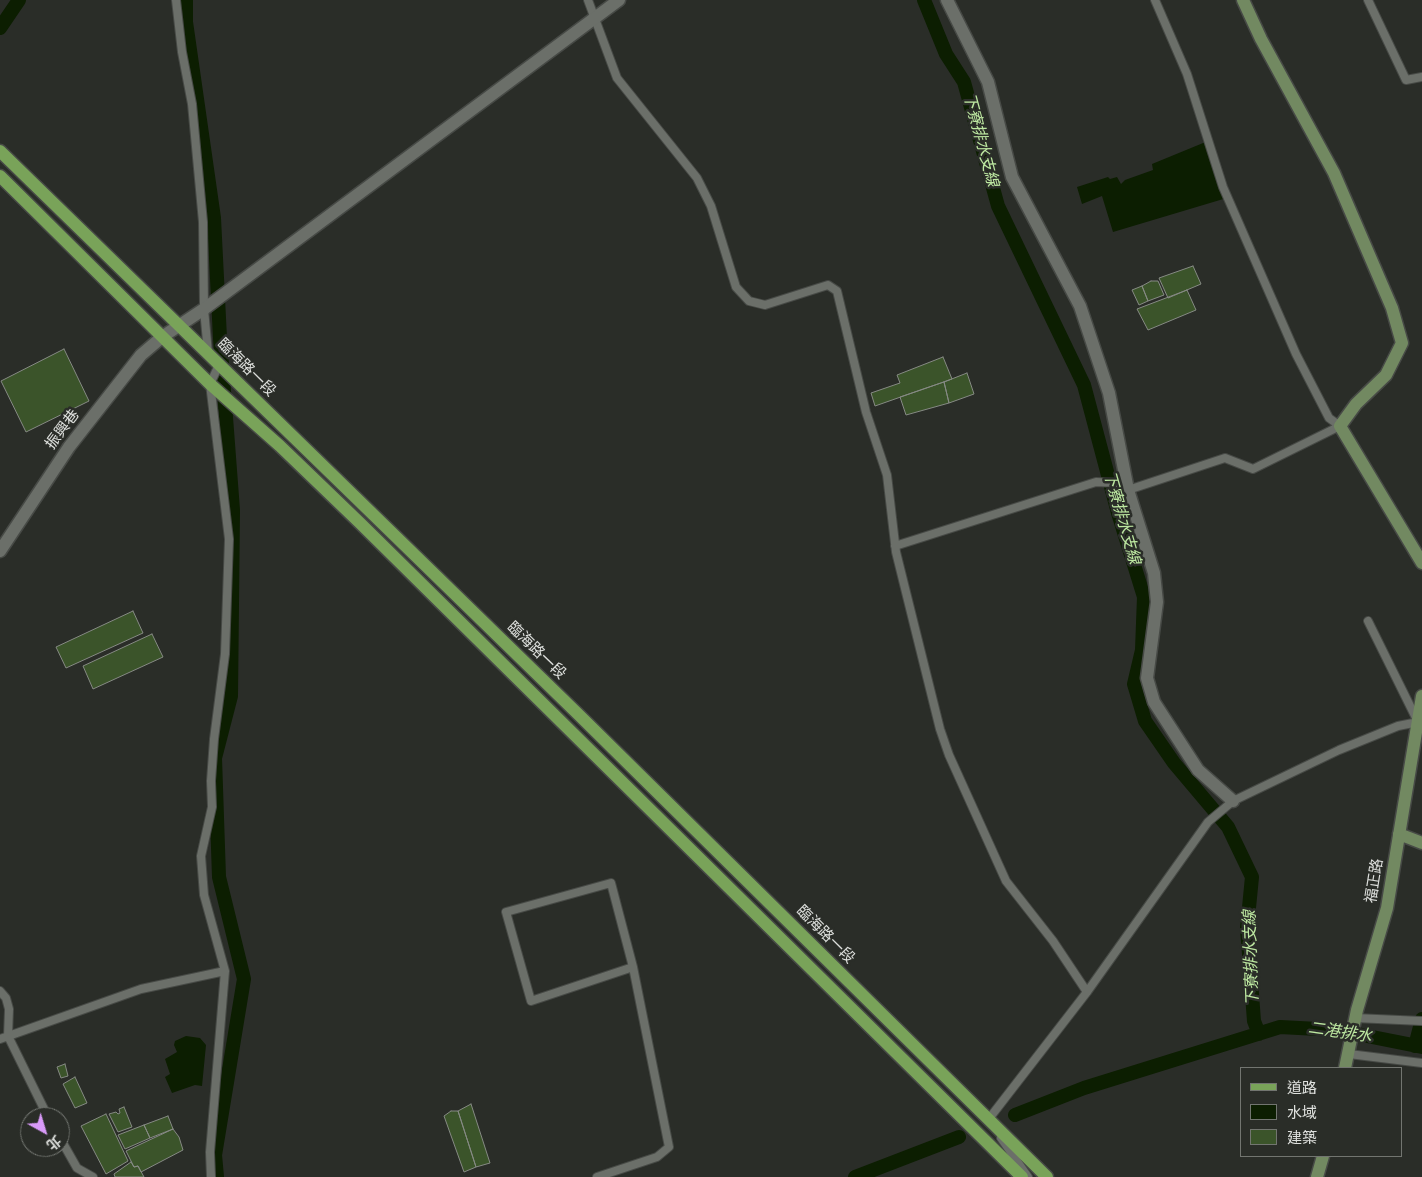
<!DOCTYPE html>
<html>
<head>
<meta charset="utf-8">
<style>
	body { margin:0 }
	#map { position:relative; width:1422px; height:1177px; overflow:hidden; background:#2a2d28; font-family:"Roboto Condensed","Noto Sans TC",sans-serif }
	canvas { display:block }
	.legend { position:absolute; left:1240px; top:1067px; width:162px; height:90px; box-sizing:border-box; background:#2a2d28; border:1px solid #727570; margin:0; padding:6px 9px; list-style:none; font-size:15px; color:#dee0dd }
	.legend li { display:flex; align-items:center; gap:10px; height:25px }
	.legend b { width:25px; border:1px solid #727570 }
	.north { position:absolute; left:20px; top:1107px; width:50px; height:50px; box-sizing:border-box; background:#2a2d28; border:1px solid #727570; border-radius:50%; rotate:141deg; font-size:14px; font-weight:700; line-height:20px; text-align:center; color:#dee0dd }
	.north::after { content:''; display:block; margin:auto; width:18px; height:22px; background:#d89af8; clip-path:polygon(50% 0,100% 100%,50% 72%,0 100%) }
</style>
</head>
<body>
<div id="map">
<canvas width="1422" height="1177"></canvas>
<ul class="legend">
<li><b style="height:6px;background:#79a359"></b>道路</li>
<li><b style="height:14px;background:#0c1e01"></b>水域</li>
<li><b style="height:14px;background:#3b542a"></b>建築</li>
</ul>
<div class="north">北</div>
</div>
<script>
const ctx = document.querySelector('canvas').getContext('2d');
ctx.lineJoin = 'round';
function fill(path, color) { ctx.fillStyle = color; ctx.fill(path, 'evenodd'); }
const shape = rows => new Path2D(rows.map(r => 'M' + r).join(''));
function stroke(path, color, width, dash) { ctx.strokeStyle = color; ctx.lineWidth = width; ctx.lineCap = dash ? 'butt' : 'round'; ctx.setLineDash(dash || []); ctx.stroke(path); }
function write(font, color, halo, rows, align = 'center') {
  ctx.font = font + ' "Roboto Condensed","Noto Sans TC",sans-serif'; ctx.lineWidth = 5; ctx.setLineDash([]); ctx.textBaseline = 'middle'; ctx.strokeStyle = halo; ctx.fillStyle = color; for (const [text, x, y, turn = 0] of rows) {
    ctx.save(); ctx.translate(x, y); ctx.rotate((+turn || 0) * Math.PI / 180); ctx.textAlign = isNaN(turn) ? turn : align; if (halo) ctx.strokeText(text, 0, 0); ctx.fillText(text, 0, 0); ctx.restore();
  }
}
fill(shape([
	[1208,141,1216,151,1230,197,1113,232,1102,196,1082,204,1077,187,1108,177,1110,179,1117,177,1121,184,1125,180,1153,170,1152,164],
	[186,1036,200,1038,206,1045,202,1086,195,1085,172,1093,165,1077,170,1074,165,1059,177,1052,174,1045,175,1041]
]), '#0c1e01');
stroke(shape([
	[186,0,186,22,214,218,220,338,233,510,231,696,215,758,219,877,244,979,215,1155,217,1177],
	[924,0,946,54,964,82,998,206,1084,385,1118,513,1144,597,1142,650,1134,684,1145,721,1174,763,1228,827,1252,877,1247,928,1254,1021,1259,1034],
	[0,28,19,0],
	[1415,1046,1422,1019],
	[1015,1115,1084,1088,1280,1027,1337,1030,1422,1047],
	[855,1177,959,1137]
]), '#0c1e01', 14);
const building = shape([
	[1193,266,1201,284,1168,298,1159,278,1193,266],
	[1151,281,1158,281,1164,295,1148,301,1142,286,1151,281],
	[1142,286,1148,301,1139,305,1132,290,1142,286],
	[1187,290,1196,310,1148,330,1137,309,1187,290],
	[64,349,89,401,26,432,1,381,64,349],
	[943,357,952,379,875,406,871,393,900,383,897,375,943,357],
	[967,373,974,394,949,403,944,382,967,373],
	[944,382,949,403,906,415,900,397,944,382],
	[133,611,143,633,66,668,56,647,133,611],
	[152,634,163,657,93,689,83,666,152,634],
	[65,1064,68,1076,61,1078,57,1067,65,1064],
	[75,1077,87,1103,75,1108,63,1084,75,1077],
	[471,1104,490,1163,476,1167,458,1111,471,1104],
	[124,1107,132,1127,118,1132,109,1114,116,1112,118,1114,120,1113,119,1109,124,1107],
	[451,1111,458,1111,476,1167,464,1172,444,1116,451,1111],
	[106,1114,128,1161,106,1174,81,1126,106,1114],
	[168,1116,173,1129,150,1138,144,1125,168,1116],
	[144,1125,150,1138,125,1149,118,1135,144,1125],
	[173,1129,179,1137,183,1150,141,1172,138,1166,134,1167,126,1151,173,1129],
	[131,1162,134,1167,138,1166,144,1177,115,1177,114,1174,131,1162]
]);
fill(building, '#3b542a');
stroke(building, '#868a84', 1);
const lane = shape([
	[176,0,182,52,192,104,203,222,204,309,208,353],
	[588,0,617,78,697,178,711,206,736,287,749,301,765,305,828,285,837,291,866,412,887,475,896,552,940,729,949,755,1006,881,1053,941,1087,992],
	[1368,0,1406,80,1422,77],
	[895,546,1096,482,1117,483,1128,490,1225,458,1253,469,1340,426,1329,418,1296,354,1223,187,1187,74,1155,0],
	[0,991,6,998,9,1009,8,1036,48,1117],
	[1355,1018,1422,1021],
	[0,1039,141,989,225,971],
	[1349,1054,1422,1063],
	[990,1122,988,1120,1087,992,1208,822,1233,801,1339,750,1398,726,1418,722,1368,621],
	[60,1138,77,1168,93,1177],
	[1001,1138,1028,1177],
	[211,1177,210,1152,225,971,204,895,201,856,212,807,211,781,214,739,225,654,229,539,210,384,219,365],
	[597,1177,657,1157,669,1147,633,967,611,883,506,912,531,1001,633,967]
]);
const street = shape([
	[947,0,988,82,1012,177,1080,306,1109,393,1128,490,1154,573,1157,602,1147,678,1154,702,1198,770,1233,801],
	[0,551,69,447,141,355,162,337,204,309,619,0]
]);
const secondary = shape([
	[1243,0,1261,39,1334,173,1392,308,1402,343,1386,375,1356,404,1340,426,1422,563],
	[1399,834,1422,843],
	[1345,1068,1357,1010,1387,908,1422,696],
	[1317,1177,1323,1156]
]);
const primary = shape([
	[0,151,579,715,1047,1177],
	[0,176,210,384,280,446,360,523,1022,1177]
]);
stroke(lane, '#474a46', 10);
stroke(street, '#474a46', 15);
stroke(secondary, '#474a46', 15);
stroke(primary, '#474a46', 15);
stroke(lane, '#6b6f69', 8);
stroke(street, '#6b6f69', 12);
stroke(secondary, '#728961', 12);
stroke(primary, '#79a359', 12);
write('15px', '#dee0dd', '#2a2d28', [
	["臨海路一段",246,368,45],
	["振興巷",63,430,-53],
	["臨海路一段",536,651,44],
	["福正路",1375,881,-81],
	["臨海路一段",825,935,45]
]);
write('italic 16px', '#bde8a1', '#2a2d28', [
	["下寮排水支線",980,140,75],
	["下寮排水支線",1121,518,74],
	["下寮排水支線",1252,958,-92],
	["二港排水",1340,1033,8]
]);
</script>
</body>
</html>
